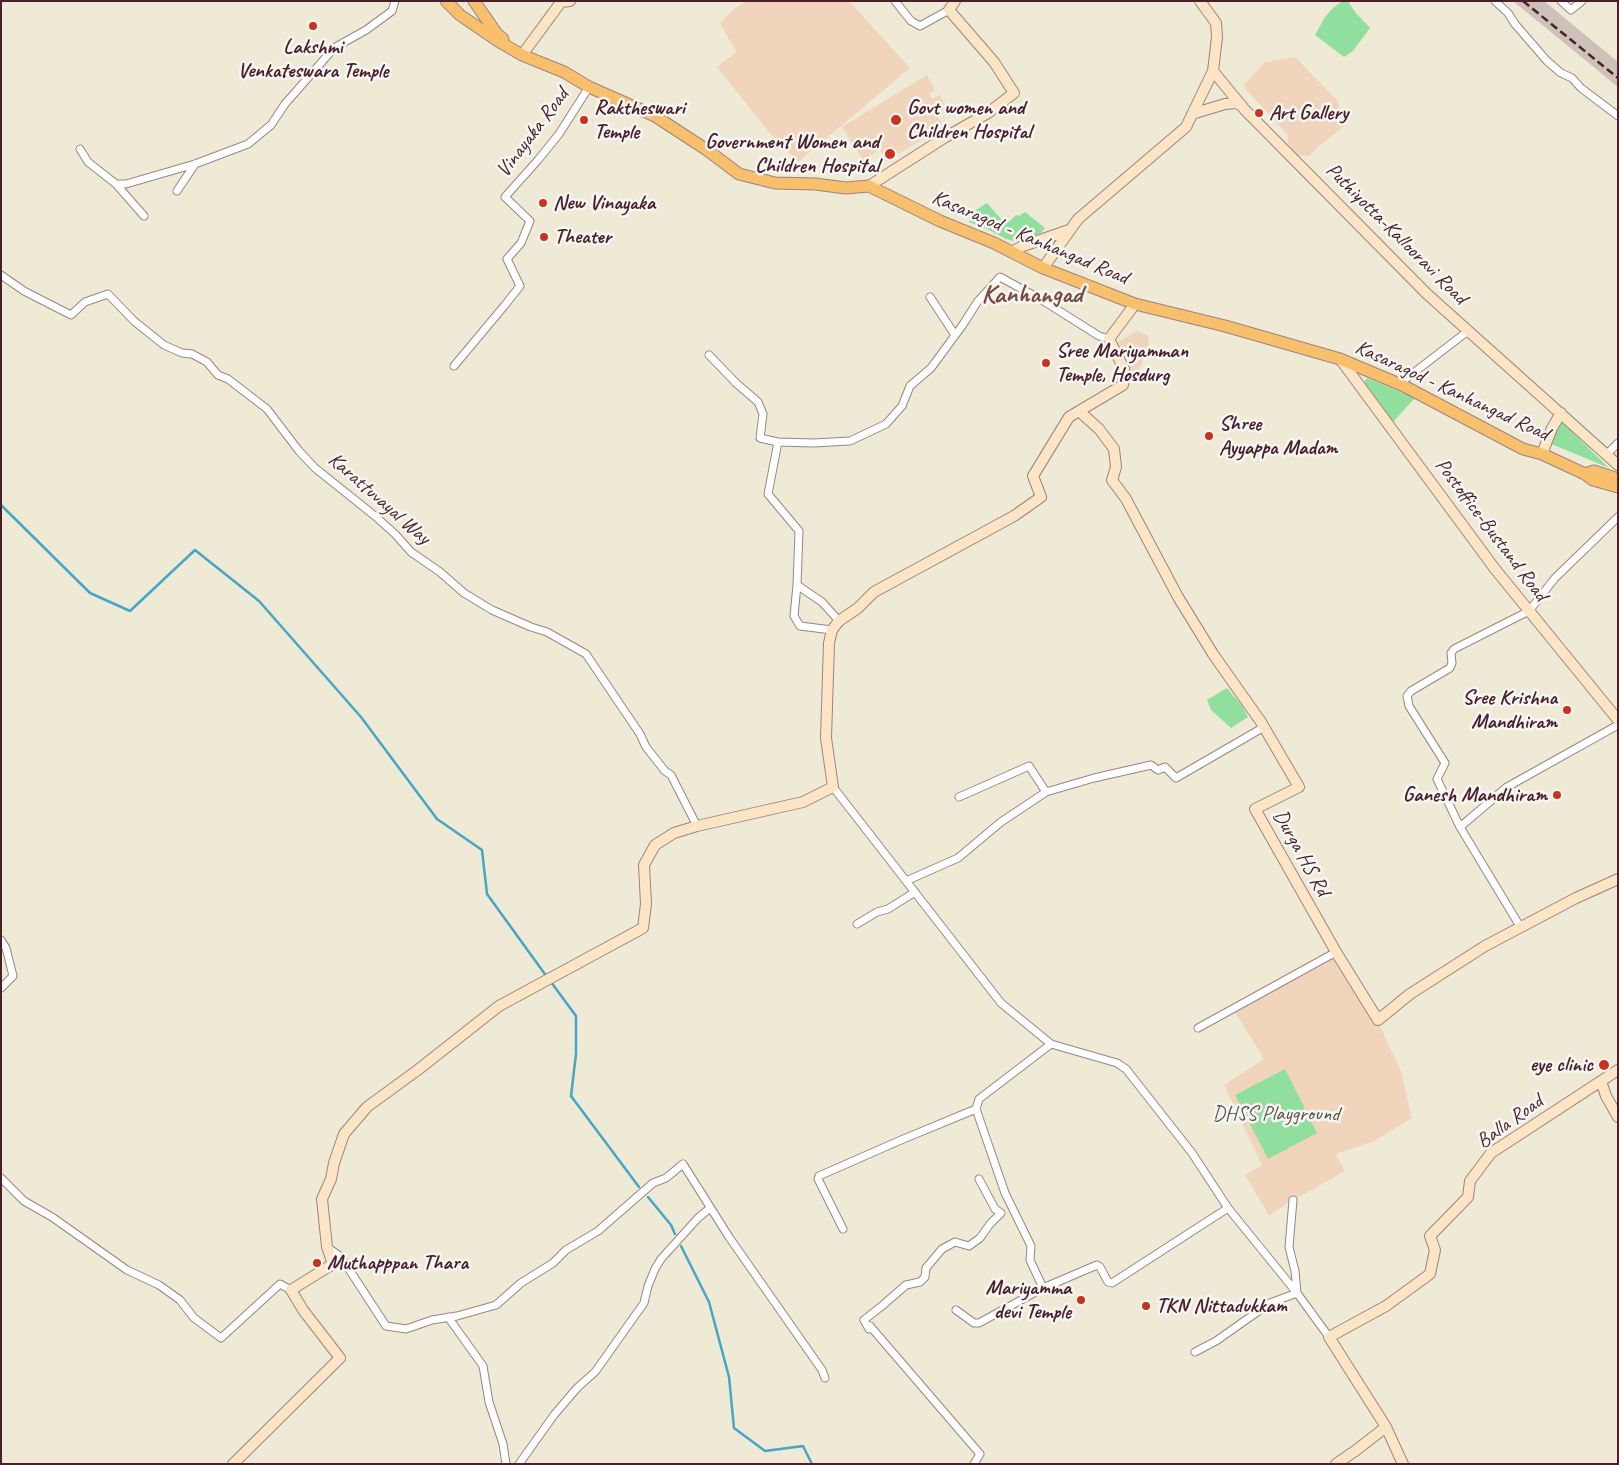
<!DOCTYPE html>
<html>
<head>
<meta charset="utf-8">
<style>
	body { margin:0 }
	#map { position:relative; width:1619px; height:1465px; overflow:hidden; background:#eeead5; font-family:Caveat,sans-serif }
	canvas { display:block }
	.frame { position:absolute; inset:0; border:2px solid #4a1f2b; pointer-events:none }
</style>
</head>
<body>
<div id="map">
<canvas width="1619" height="1465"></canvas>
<div class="frame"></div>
</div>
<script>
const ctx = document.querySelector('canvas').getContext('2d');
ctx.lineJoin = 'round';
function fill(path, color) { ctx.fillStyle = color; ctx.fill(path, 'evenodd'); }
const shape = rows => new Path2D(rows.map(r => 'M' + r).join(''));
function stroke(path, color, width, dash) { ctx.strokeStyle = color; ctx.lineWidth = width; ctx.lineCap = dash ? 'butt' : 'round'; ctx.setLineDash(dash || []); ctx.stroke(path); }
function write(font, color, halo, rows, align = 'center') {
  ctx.font = font + ' Caveat,sans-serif'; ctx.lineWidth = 5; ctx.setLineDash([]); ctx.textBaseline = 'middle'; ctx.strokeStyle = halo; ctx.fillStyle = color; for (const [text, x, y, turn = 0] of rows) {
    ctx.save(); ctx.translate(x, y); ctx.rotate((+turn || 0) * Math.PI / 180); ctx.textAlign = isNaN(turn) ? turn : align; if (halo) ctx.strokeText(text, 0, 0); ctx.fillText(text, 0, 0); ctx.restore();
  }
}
fill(shape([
	[747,1,849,1,910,68,798,162,769,132,717,67,736,52,720,23,734,9],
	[1295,57,1337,100,1346,125,1320,145,1309,156,1290,155,1287,134,1243,86,1265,62],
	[927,75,935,90,929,94,932,99,940,95,946,108,936,114,944,127,886,161,880,149,863,160,842,127],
	[1137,331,1148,336,1149,345,1136,378,1129,378,1124,357,1118,342],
	[1337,948,1378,1022,1401,1071,1412,1118,1374,1141,1336,1154,1345,1171,1285,1205,1269,1216,1245,1175,1262,1165,1224,1085,1264,1059,1231,1006]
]), '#f0d5bc');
fill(shape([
	[1513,1,1544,1,1618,62,1618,87]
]), '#cec1b9');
fill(shape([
	[1342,1,1348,1,1355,12,1370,28,1353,51,1344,57,1315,35,1325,17,1332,9],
	[987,203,1004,222,1010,221,1016,215,1019,216,1025,212,1045,228,1041,233,1018,242,1006,239,987,229,969,222,976,210],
	[1367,378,1415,398,1392,423,1364,382],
	[1562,422,1609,468,1549,443],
	[1227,688,1242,706,1248,717,1231,728,1211,710,1207,700],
	[1285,1069,1317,1133,1268,1159,1235,1095]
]), '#91df9e');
stroke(shape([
	[1,505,90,593,130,611,195,550,259,601,361,717,437,819,482,850,487,894,547,977],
	[551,982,576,1016,576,1054,571,1096,639,1187],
	[648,1197,671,1225,675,1234],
	[681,1246,709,1302,729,1377,734,1428,765,1451,803,1446,812,1464]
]), '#46a6c5', 2.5);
const street = shape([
	[895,1,911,21,920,26,949,10],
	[1495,1,1508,13,1515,24,1547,61,1561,73,1572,78,1581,88,1618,116],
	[1561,1,1571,10,1582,1],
	[80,149,88,162,116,184,126,184,195,164,248,144,271,125,285,104,334,48,366,30,392,11,395,1],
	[116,184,144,216],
	[177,191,195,164],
	[1,275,24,291,71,315,85,302,108,294,134,321,164,345,182,353,192,354,207,362,218,375,228,379,267,409,299,451,315,468,375,516,395,534,411,552,440,572,464,593,492,610,531,627,547,632,586,654,640,734,646,747,665,771,671,775,697,826],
	[930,297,955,335],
	[709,355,736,383,758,402,763,414,760,438,778,442,814,443,850,441,886,424,902,406,910,386,931,368,962,326,978,301,1000,277,1042,300,1099,336,1109,339],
	[454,366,505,305,520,286,507,259,521,243,530,221,505,197,538,160,559,134,589,87],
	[1399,384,1468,331],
	[778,442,768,494,799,531,797,585,822,602,839,621],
	[1607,454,1618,443],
	[797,585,794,616,800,626,832,630],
	[833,787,1001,1003,1051,1044,1117,1063,1126,1069,1192,1153,1228,1208,1297,1293,1329,1337],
	[959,797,1029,766,1046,792],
	[1460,827,1507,787,1618,725],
	[906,881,958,858,1001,822,1046,792,1094,778,1151,765,1158,770,1165,767,1176,778,1264,727],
	[857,924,877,912,888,909,915,892],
	[1521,928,1460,827,1437,779,1445,763,1409,706,1407,696,1411,691,1450,668,1452,663,1451,653,1454,649,1529,611,1555,578,1618,517],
	[1,940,6,948,13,976,1,988],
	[1198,1028,1336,952],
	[1051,1044,979,1099,976,1109,1005,1193,1031,1246,1030,1260,1043,1288,1097,1265,1100,1267,1108,1282,1112,1283,1228,1208],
	[1,1178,24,1201,52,1217,127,1270,159,1285,180,1300,194,1318,221,1338,280,1284,291,1290],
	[843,1229,818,1179,819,1176,901,1140,976,1109],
	[327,1247,341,1257,386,1326,406,1329,432,1320,457,1316,496,1305,521,1283,553,1263,566,1250,598,1231,653,1183,666,1178,683,1164,729,1237,822,1370,825,1378],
	[956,1310,974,1323,979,1323,1043,1288],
	[448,1317,483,1366,489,1402,503,1444,506,1464],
	[1195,1352,1216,1341,1270,1303,1297,1293,1295,1271,1289,1247,1293,1200],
	[519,1464,554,1415,577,1388,595,1372,644,1303,648,1286,655,1269,661,1259,698,1218,710,1208],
	[974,1464,980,1454,870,1326,869,1329,864,1320,883,1305,906,1285,920,1282,925,1277,926,1268,942,1249,955,1242,969,1246,980,1238,990,1224,1001,1213,995,1209,979,1179]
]);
const secondary = shape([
	[522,55,561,2,570,1],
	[1213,71,1245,110,1427,294,1618,465],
	[1192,114,1225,104,1236,103,1242,106],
	[869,186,944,138,988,113,1014,93,994,62,949,10,955,1],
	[1011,252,1023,246,1069,230],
	[1043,268,1078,219,1186,127,1213,71,1217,37,1216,23,1200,1],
	[1340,359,1495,569,1618,720],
	[1079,411,1099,429,1114,449,1116,467,1112,480,1126,499,1178,597,1213,654,1261,722,1299,787,1255,809,1336,952,1378,1020,1410,994,1485,946,1576,898,1618,879],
	[1542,454,1552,428,1561,413],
	[1601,1081,1606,1096,1618,1117],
	[233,1464,340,1358,303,1310,291,1290,333,1264,327,1247,322,1199,331,1179,334,1163,344,1134,367,1107,419,1069,499,1006,643,928,646,904,644,865,655,845,674,833,697,826,803,802,833,787,826,738,829,643,832,630,839,621,858,608,874,592,1014,516,1041,497,1033,476,1069,417,1123,385,1124,369,1109,339,1135,304],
	[1336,1464,1355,1451,1386,1427],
	[1403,1464,1386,1427,1329,1337,1386,1306,1430,1274,1435,1250,1430,1236,1468,1197,1470,1181,1491,1153,1618,1070]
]);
const primary = shape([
	[446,1,460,15,498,41,522,55,564,72,589,87,655,116,707,150,739,174,775,183,815,184,846,188,869,186,940,221,994,243,1043,268,1135,304,1225,326,1340,359,1404,386,1523,449,1542,454,1585,474,1593,480,1618,487],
	[474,1,497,34,503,39],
	[1585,474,1594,471,1618,479]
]);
stroke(street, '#9c8480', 9);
stroke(secondary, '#9c8480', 12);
stroke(primary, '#9c8480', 13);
stroke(street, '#fff', 7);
stroke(secondary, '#fce5c4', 10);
stroke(primary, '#f8bf6c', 11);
stroke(shape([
	[1523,1,1618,78]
]), '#4a1f2b', 2.5, [8, 4]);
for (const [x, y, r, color] of [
	[313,26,5,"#c8321e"],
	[1259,113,5,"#c8321e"],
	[584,120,5,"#c8321e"],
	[896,120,6,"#c8321e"],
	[890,154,6,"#c8321e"],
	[543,203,5,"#c8321e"],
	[544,237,5,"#c8321e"],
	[1046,363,5,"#c8321e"],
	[1209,436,5,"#c8321e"],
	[1567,710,5,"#c8321e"],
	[1557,795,5,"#c8321e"],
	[1604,1065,6,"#c8321e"],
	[317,1263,5,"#c8321e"],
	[1081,1300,5,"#c8321e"],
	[1146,1306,5,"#c8321e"]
]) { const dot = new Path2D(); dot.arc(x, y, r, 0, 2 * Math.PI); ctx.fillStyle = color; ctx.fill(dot); stroke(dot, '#f6f6f2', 2); }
write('bold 21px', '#4a1f2b', '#f6f6f2', [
	["Lakshmi",313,47,"center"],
	["Venkateswara Temple",313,71,"center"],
	["Raktheswari",594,108],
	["Temple",594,132],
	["Govt women and",907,108],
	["Children Hospital",907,132],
	["Art Gallery",1269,113],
	["Government Women and",879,142,"right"],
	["Children Hospital",879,166,"right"],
	["New Vinayaka",553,203],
	["Theater",554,237],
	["Sree Mariyamman",1056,351],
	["Temple, Hosdurg",1056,375],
	["Shree",1219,424],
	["Ayyappa Madam",1219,448],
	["Sree Krishna",1557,698,"right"],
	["Mandhiram",1557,722,"right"],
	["Ganesh Mandhiram",1547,795,"right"],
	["eye clinic",1593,1065,"right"],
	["Muthapppan Thara",327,1263],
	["Mariyamma",1071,1288,"right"],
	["devi Temple",1071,1312,"right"],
	["TKN Nittadukkam",1156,1306]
], 'left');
write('21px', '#4a1f2b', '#f6f6f2', [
	["Vinayaka Road",533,133,-53],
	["Puthiyotta-Kallooravi Road",1396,234,45],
	["Kasaragod - Kanhangad Road",1030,238,23],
	["Kasaragod - Kanhangad Road",1452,391,25],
	["Karattuvayal Way",379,499,41],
	["Postoffice-Bustand Road",1491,530,53],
	["Durga HS Rd",1301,853,61],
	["Balla Road",1510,1122,-36]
]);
write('21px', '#5c4f48', '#f6f6f2', [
	["DHSS Playground",1276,1114]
]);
write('bold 26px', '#7c4a45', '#f6f6f2', [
	["Kanhangad",1032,295]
]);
</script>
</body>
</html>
